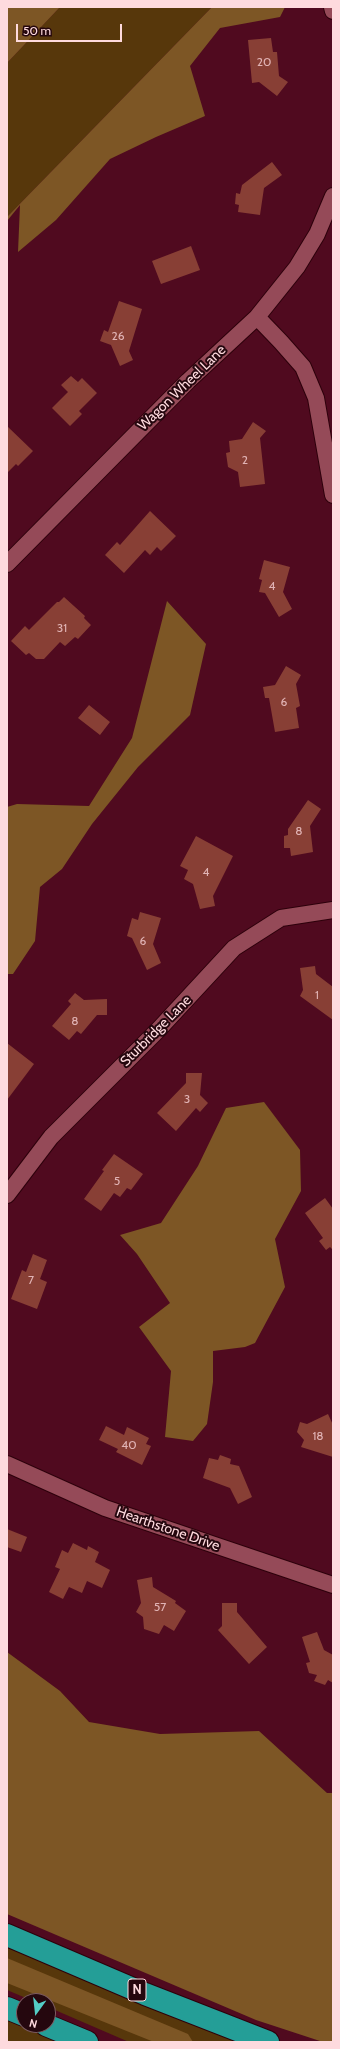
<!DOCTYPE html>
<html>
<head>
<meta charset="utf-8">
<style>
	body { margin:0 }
	#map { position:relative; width:340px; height:2049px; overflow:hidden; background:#500a1f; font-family:Cabin,sans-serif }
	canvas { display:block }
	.frame { position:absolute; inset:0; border:8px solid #fedade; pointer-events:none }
	.north { position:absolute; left:16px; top:1993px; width:40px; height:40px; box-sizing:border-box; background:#25070e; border:1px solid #7c5b61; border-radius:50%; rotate:195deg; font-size:11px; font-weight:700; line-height:16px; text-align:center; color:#fedade }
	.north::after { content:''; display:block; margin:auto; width:14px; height:18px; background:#54cdc6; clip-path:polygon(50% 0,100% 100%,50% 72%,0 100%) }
	.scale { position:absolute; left:16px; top:24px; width:106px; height:18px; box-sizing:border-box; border:2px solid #fedade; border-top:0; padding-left:5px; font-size:12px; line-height:14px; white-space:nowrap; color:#fedade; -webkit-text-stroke:3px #25070e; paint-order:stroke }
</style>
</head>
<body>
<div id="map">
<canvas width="340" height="2049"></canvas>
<div class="frame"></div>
<div class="north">N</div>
<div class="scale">50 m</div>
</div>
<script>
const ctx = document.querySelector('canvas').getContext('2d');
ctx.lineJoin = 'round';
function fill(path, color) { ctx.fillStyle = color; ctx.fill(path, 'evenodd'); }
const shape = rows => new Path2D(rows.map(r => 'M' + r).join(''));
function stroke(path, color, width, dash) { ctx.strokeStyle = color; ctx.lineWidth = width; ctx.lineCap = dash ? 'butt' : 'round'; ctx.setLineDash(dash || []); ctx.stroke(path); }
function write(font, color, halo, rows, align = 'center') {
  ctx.font = font + ' Cabin,sans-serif'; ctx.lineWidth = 4; ctx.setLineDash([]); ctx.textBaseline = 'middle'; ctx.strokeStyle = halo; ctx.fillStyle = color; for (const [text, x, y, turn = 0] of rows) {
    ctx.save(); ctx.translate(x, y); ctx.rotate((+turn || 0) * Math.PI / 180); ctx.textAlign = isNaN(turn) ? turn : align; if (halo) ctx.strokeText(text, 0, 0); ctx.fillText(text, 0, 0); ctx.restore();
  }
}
fill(shape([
	[60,7,212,7,7,217,7,63],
	[7,1941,253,2042,129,2042,48,2007,48,2001,33,2001,7,1990],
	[7,2015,24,2025,29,2025,68,2042,7,2042]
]), '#57370b');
fill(shape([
	[7,7,60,7,7,63],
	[212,7,285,7,280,17,220,28,190,66,205,116,156,137,110,159,56,220,18,252,20,205,7,221,7,217],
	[167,601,206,644,190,715,138,767,92,824,62,869,40,887,35,941,13,974,7,974,7,807,17,804,89,806,132,738],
	[264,1102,300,1150,301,1191,275,1239,285,1287,255,1343,245,1347,213,1351,213,1382,207,1424,193,1441,165,1437,171,1371,139,1327,170,1303,137,1254,120,1235,161,1223,198,1166,226,1108],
	[7,1652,60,1691,89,1722,160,1734,259,1731,327,1793,333,1793,333,2042,323,2042,256,2020,7,1914],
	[7,1958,188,2034,193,2042,154,2042,7,1983]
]), '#7d5625');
fill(shape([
	[271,38,273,52,277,52,279,76,288,82,277,96,259,82,252,83,248,40],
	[272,162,282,175,264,188,260,215,238,212,239,205,235,204,236,193,240,194,242,185],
	[191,246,200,270,161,284,152,261],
	[119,301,142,309,129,351,133,360,120,366,111,345,100,341,104,330,108,332],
	[71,376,78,382,82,378,97,393,79,411,82,414,70,426,52,408,68,392,61,385],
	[253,422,266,431,260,438,265,484,240,487,238,472,228,467,226,453,230,452,229,441,242,439],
	[7,426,33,451,18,466,16,464,7,473],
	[150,511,176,536,161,551,157,547,150,555,145,550,124,573,105,555,117,542,120,545],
	[264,560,290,567,283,592,292,609,279,617,265,593,259,592,262,580,259,579],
	[64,597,85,616,84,618,91,625,78,639,75,637,65,646,60,642,44,659,36,659,29,653,26,655,11,641,25,626,29,630,57,602,59,602],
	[286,666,301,675,296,684,300,706,296,708,299,728,275,732,269,698,265,698,263,687,275,685],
	[89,705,110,722,100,735,78,718],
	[308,800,321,809,310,826,313,852,291,856,290,848,284,848,284,836,288,835,288,829],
	[196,836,233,856,213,896,215,906,200,909,193,884,184,879,188,870,180,866],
	[140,912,161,918,153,944,161,963,147,970,132,938,127,936,132,918,138,920],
	[315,966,316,974,333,987,333,1020,300,996,303,990,300,968],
	[75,993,84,1000,107,999,107,1015,97,1015,81,1034,77,1031,69,1040,52,1026,71,1004,68,1001],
	[7,1043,34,1064,7,1100],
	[186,1073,202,1073,200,1095,208,1103,200,1112,196,1108,176,1131,157,1113,186,1083],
	[114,1154,143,1174,131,1190,127,1188,120,1197,114,1193,101,1211,84,1199,104,1171,102,1170],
	[325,1198,333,1209,333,1250,330,1247,326,1250,319,1241,323,1238,305,1213],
	[33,1254,47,1260,40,1279,47,1282,37,1309,11,1299,22,1270,26,1272],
	[328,1414,333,1425,333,1457,301,1447,304,1440,297,1432,300,1422,307,1424],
	[106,1426,124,1435,127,1427,149,1438,146,1444,151,1446,142,1465,116,1452,118,1449,99,1440],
	[220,1455,231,1459,230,1464,239,1466,252,1497,238,1504,230,1488,203,1478,209,1458,218,1460],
	[7,1529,27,1537,21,1552,7,1547],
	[73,1543,87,1550,88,1546,99,1552,95,1562,110,1570,102,1588,87,1581,82,1593,69,1587,63,1599,49,1592,60,1569,55,1567,62,1550,68,1553],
	[152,1577,153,1587,176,1601,175,1603,186,1611,174,1631,164,1625,159,1634,144,1629,143,1617,136,1612,141,1603,137,1580],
	[222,1603,237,1603,237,1612,267,1647,249,1664,218,1630,222,1626],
	[317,1632,324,1650,333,1655,333,1683,328,1680,325,1685,314,1681,317,1675,309,1673,306,1663,310,1662,302,1637]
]), '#883f35');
const minor = shape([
	[332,7,333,11],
	[257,317,281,342,303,367,316,398,333,495],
	[7,564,188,381,257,317,297,267,317,234,333,196],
	[7,1195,51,1137,159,1029,234,948,281,918,333,910],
	[7,1464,105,1508,333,1585]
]);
const motorway = shape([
	[7,1935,145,1994,268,2042],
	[7,2008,24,2015],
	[46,2025,87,2042]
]);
stroke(minor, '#2d000b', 18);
stroke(motorway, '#2d000b', 24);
stroke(minor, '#954a58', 16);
stroke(motorway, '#249e97', 22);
write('12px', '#e0b3b4', null, [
	["20",264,62],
	["26",118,336],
	["2",245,460],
	["4",272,586],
	["31",62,628],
	["6",284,702],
	["8",299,831],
	["4",206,872],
	["6",143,941],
	["1",317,995],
	["8",75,1021],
	["3",187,1099],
	["5",117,1181],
	["7",31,1280],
	["18",318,1436],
	["40",129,1445],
	["57",160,1607]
]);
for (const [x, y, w] of [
	[137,1990,18]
]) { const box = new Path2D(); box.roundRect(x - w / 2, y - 11, w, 22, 3); ctx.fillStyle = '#25070e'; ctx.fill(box); stroke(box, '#fedade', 1); }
write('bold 13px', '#fedade', null, [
	["N",137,1990]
]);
write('14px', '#fedade', '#25070e', [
	["Wagon Wheel Lane",182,388,-44],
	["Sturbridge Lane",156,1031,-45],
	["Hearthstone Drive",168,1529,19]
]);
</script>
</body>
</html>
